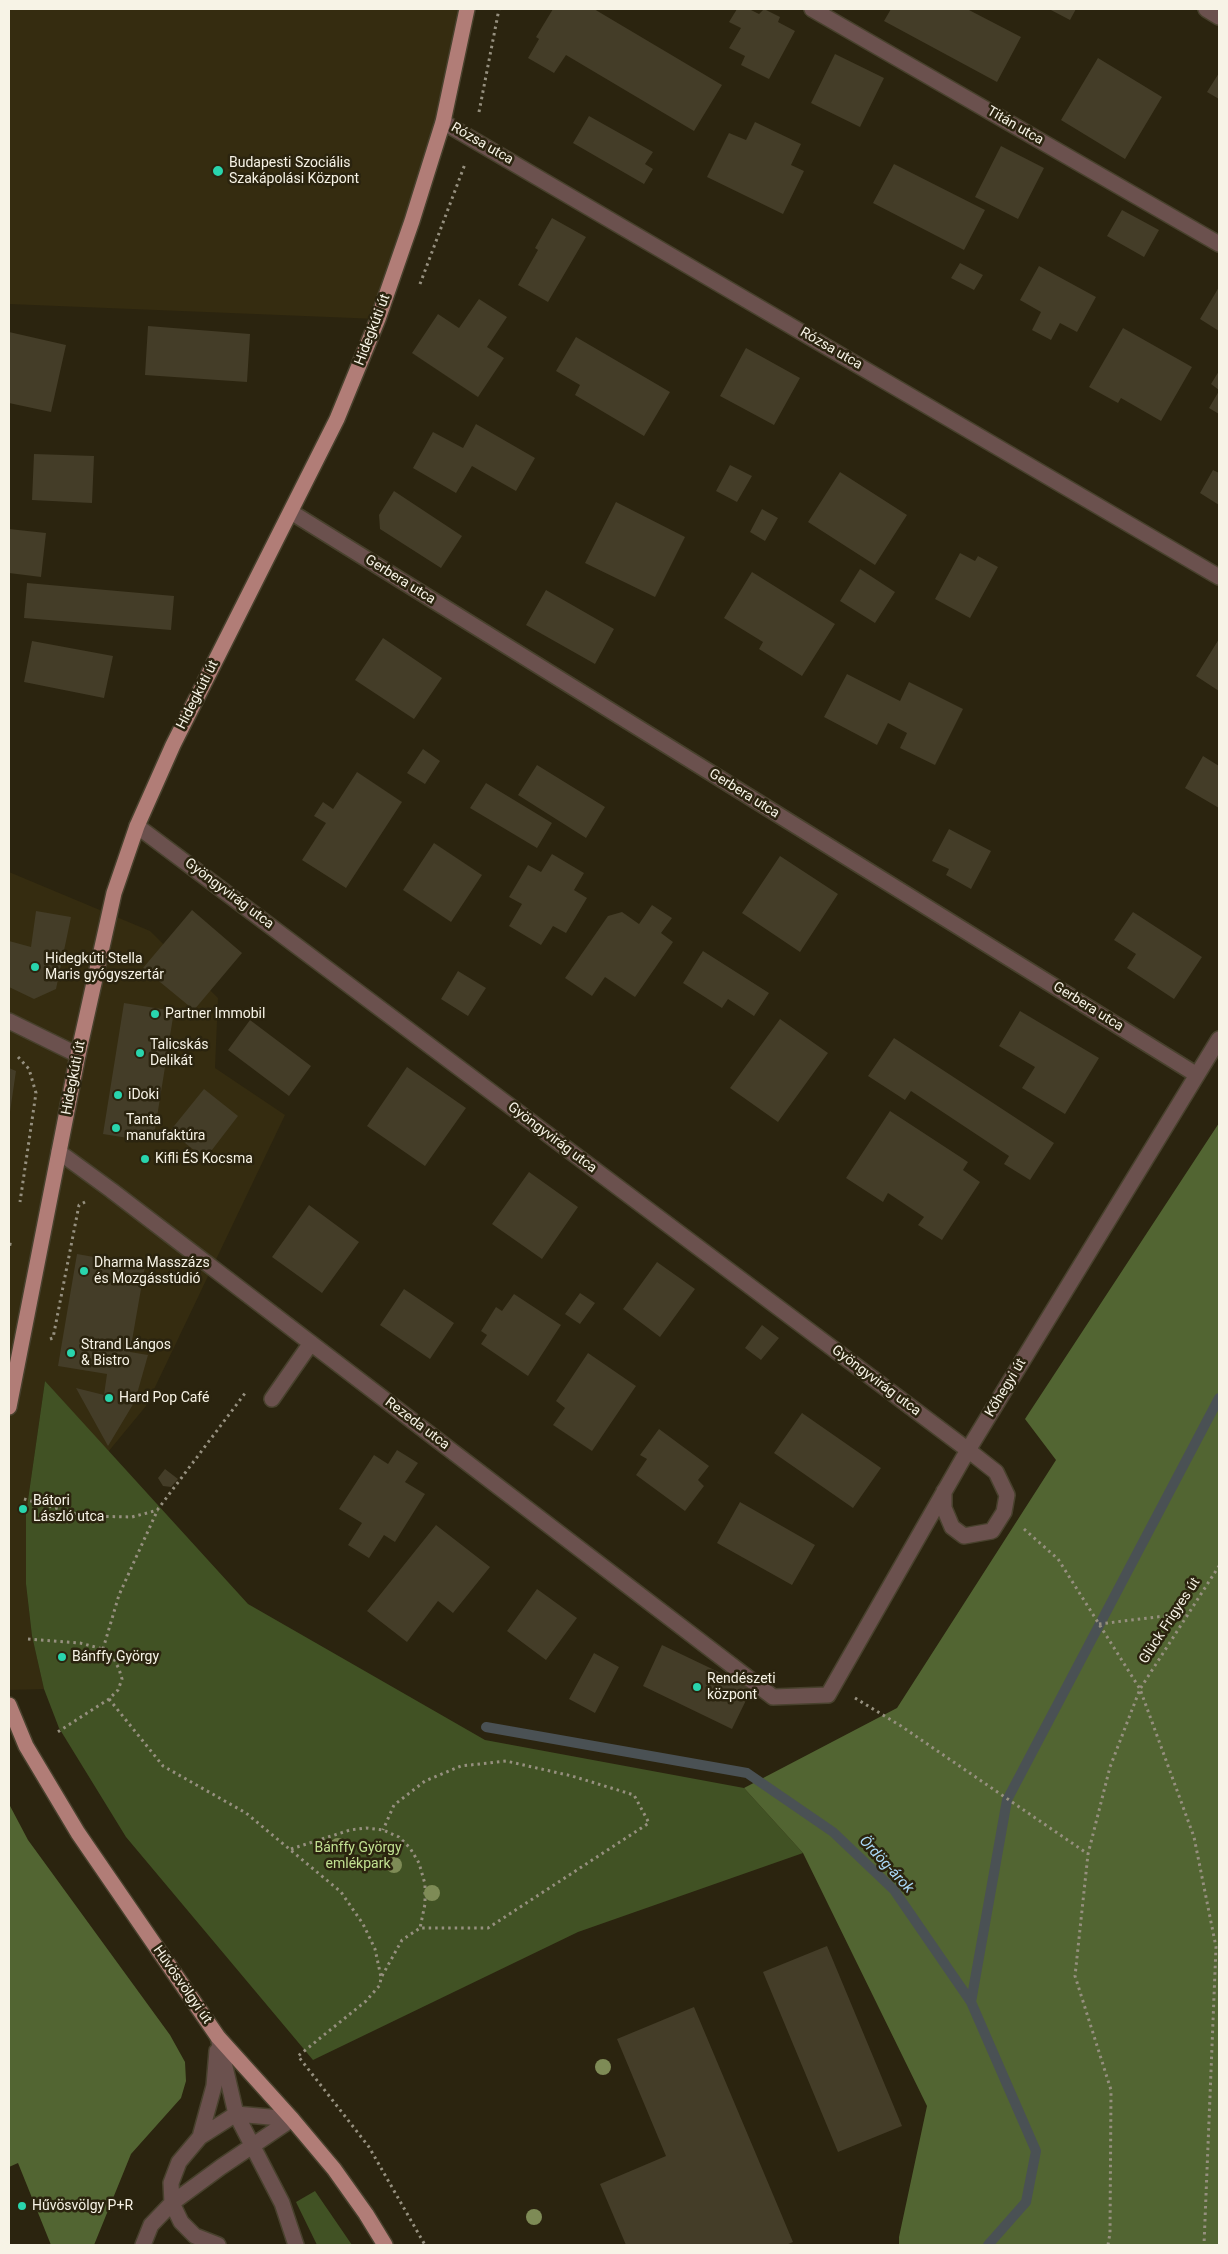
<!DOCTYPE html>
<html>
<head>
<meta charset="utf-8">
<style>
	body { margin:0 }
	#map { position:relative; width:1228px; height:2254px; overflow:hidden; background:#2b240f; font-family:Roboto,sans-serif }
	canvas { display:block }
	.frame { position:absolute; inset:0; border:10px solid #f7f3e6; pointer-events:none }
</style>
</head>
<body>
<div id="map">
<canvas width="1228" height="2254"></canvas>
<div class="frame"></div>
</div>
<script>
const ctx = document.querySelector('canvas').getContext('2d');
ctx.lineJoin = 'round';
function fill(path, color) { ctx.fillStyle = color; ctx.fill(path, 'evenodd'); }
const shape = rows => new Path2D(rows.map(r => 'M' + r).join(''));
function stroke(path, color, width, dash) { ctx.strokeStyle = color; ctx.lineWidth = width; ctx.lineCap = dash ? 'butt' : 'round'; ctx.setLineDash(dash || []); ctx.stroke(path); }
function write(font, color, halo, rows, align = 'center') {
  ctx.font = font + ' Roboto,sans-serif'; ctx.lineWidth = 5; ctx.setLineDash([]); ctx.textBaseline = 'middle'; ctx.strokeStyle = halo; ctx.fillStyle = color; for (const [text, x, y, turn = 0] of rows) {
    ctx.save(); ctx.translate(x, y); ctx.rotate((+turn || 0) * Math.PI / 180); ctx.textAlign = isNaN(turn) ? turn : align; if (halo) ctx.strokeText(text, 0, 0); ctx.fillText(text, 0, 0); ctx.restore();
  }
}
fill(shape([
	[9,9,467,9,378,319,9,304],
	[9,872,150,931,218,998,215,1068,285,1115,146,1406,108,1452,45,1381,26,1514,26,1584,32,1636,44,1689,9,1690]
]), '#352c10');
fill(shape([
	[45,1381,248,1604,485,1740,744,1788,803,1853,578,1932,313,2060,126,1837,59,1728,44,1689,32,1636,26,1584,26,1514],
	[315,2191,352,2245,317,2245,296,2202]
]), '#415224');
fill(shape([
	[1219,1123,1219,2245,899,2245,899,2237,927,2106,803,1853,744,1788,897,1708,1056,1460,1025,1419],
	[9,1804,28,1840,170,2035,185,2062,186,2081,181,2098,131,2154,94,2245,51,2245,18,2163,9,2167]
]), '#526532');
stroke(shape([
	[486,1727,747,1773,833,1832,894,1890,971,2002,1036,2151,1026,2202,988,2245],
	[971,2002,1007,1800,1219,1398]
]), '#4a5154', 10);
fill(shape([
	[553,9,594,9,722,85,694,131,566,55,554,73,528,58,539,39,536,37],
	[737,9,749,9,759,14,764,9,780,17,778,22,795,31,769,79,741,65,745,56,729,48,741,28,729,22],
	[891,9,967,9,1021,37,997,82,884,21],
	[1049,9,1076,9,1070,20],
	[835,54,884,78,860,127,811,103],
	[1098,58,1162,97,1125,159,1061,120],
	[1219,73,1219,99,1207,92],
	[589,116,653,152,645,164,653,169,644,184,573,143],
	[755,122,801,144,791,165,804,171,783,214,707,177,729,133,746,140],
	[1001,146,1044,168,1018,219,975,197],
	[894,164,985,210,964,250,873,203],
	[1122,210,1159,230,1144,257,1107,236],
	[552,218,586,237,548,302,518,285,538,250,535,248],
	[960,263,983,275,974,290,951,278],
	[1039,266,1096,297,1077,332,1060,323,1051,340,1032,330,1041,312,1020,300],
	[1219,287,1219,331,1200,319],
	[479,299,507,317,487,347,504,358,478,397,412,353,438,314,459,328],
	[148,326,250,334,247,382,145,375],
	[1123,328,1192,367,1161,421,1121,398,1118,403,1089,387],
	[9,332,66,345,51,412,9,403],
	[576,337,670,392,644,436,575,395,580,385,556,371],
	[746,348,800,378,774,425,720,396],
	[1219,371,1219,390,1211,384],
	[1219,391,1219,414,1209,408],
	[476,424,535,458,516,491,472,466,456,493,413,468,433,432,463,448],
	[34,454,94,456,92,503,32,500],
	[730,465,752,476,737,502,716,491],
	[1213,470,1219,473,1219,505,1200,493],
	[840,472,907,515,875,565,808,522],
	[394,491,462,536,441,568,380,529,379,515],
	[616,502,685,537,655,597,585,563],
	[762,509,778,518,765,541,750,532],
	[9,529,46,533,41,577,9,573],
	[960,553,975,561,978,556,998,567,970,618,935,599],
	[860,569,895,592,875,623,840,601],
	[752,572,835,624,802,676,759,649,763,642,724,618],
	[27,583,174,596,171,630,24,618],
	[546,590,614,629,595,664,526,625],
	[383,638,442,678,414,719,355,680],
	[1219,639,1219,691,1196,676],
	[32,641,113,656,104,698,24,682],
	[847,674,900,701,909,682,963,709,935,765,900,748,907,733,888,723,877,745,824,717],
	[423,749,440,761,425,784,407,773],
	[1203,756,1219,766,1219,808,1185,788],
	[537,765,605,807,586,838,518,795],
	[357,772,402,802,346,888,302,860,326,823,314,816,323,802,333,809],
	[486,783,552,823,537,848,470,808],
	[949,829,991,851,971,889,946,875,949,869,932,861],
	[434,843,482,875,451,922,403,890],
	[552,854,584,873,574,890,587,898,566,933,553,926,541,945,509,926,522,904,509,897,528,865,541,872],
	[780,856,838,894,800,952,742,913],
	[652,905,672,918,661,933,673,942,635,997,605,977,592,996,565,978,608,916,622,912,639,924],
	[192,910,242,953,194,1010,143,968],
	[36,911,71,917,56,989,34,999,9,987,9,941,31,947],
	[1133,912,1202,957,1174,999,1127,968,1136,954,1114,940],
	[703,951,769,993,754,1016,728,999,722,1008,683,983],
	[458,971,486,988,468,1016,441,999],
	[124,1003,174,1011,153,1142,103,1134],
	[1020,1011,1099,1058,1065,1114,1022,1088,1035,1067,999,1046],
	[780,1019,828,1053,778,1122,730,1088],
	[250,1020,311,1066,289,1096,228,1050],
	[894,1038,1054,1143,1030,1180,1004,1164,1009,1156,911,1091,905,1100,868,1076],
	[407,1067,466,1108,425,1166,367,1126],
	[9,1068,16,1071,10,1112,9,1112],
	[204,1089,238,1116,205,1159,170,1131],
	[890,1111,968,1162,963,1170,980,1182,942,1240,918,1225,924,1217,888,1193,883,1202,846,1178],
	[529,1172,578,1207,542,1259,492,1224],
	[309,1205,359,1242,322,1293,272,1257],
	[77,1254,145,1266,130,1352,148,1355,135,1401,108,1446,76,1388,104,1395,107,1374,58,1366],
	[657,1262,695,1289,660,1337,623,1309],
	[404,1289,454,1323,430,1359,380,1325],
	[580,1293,595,1303,580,1324,565,1314],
	[514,1294,561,1325,528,1376,481,1344,487,1335,481,1331,496,1307,502,1311],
	[762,1325,779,1338,761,1360,745,1348],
	[588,1353,636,1386,592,1451,553,1425,565,1408,556,1401],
	[802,1413,881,1468,853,1508,774,1453],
	[659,1429,709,1466,698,1480,704,1486,685,1511,636,1475,647,1459,640,1455],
	[397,1450,418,1463,405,1482,425,1494,395,1542,384,1535,369,1558,348,1545,362,1523,339,1509,374,1455,388,1464],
	[165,1469,178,1479,171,1487,163,1486,158,1478],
	[740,1502,815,1545,792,1585,717,1543],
	[436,1525,490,1567,453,1613,438,1601,407,1642,367,1611],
	[537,1589,577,1618,546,1660,507,1631],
	[662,1645,752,1688,732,1729,643,1686],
	[594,1653,619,1667,595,1713,569,1699],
	[827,1946,902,2126,838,2152,763,1972],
	[694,2007,793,2242,786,2245,626,2245,600,2184,666,2156,617,2039]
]), '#443d28');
const minor = shape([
	[812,9,1219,244],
	[1206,9,1219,17],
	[443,122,1219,577],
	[291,512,1197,1075],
	[137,826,968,1450,996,1472,1007,1495,1004,1512,992,1531,964,1536,952,1527,944,1508,944,1491],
	[9,1021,78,1055],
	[59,1152,111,1190,773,1697,828,1695,968,1450,1219,1039],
	[272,1399,311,1343],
	[218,2037,236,2114,282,2203,296,2245],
	[200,2137,214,2086,217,2051],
	[143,2245,151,2225,172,2203,221,2167,292,2119],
	[218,2245,195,2236,181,2222,172,2203,171,2183,179,2162,200,2137,236,2114,292,2119]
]);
const major = shape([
	[9,1407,78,1055,114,893,137,826,173,745,337,419,378,319,412,221,443,122,467,9],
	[9,1705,26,1746,78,1833,218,2037,292,2119,334,2169,366,2214,385,2245]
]);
stroke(minor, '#48412d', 18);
stroke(major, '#48412d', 18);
stroke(shape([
	[479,112,499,9],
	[420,284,465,164],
	[18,1057,29,1069,36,1093,20,1202],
	[9,1244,14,1245],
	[50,1339,53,1338,79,1205,85,1202],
	[24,1499,84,1516,132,1517,158,1510],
	[1024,1529,1058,1559,1140,1689,1194,1837,1216,1947,1204,2245],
	[1099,1624,1189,1613],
	[28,1639,80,1643,103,1649,114,1659,119,1669,122,1679,118,1690,109,1699,56,1733],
	[103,1649,119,1595,158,1509,246,1392],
	[855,1698,901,1726,1088,1854],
	[109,1699,163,1766,246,1813,341,1892,363,1924,375,1949,381,1977,380,1985,366,2001,298,2056,369,2147,425,2245],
	[291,1849,350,1830,366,1828,383,1830,399,1837,410,1848,419,1863,425,1884,425,1904,420,1928],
	[382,1976,402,1940,420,1928,488,1928,649,1823,634,1795,572,1776,506,1761,461,1766,425,1781,394,1805,383,1830],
	[1108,2245,1110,2233,1111,2090,1075,1976,1088,1854,1110,1767,1140,1689,1219,1566]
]), '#96907f', 3, [2.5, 4]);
stroke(minor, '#6b514e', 15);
stroke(major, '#b17d77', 15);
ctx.fillStyle = '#7e8b56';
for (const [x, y] of [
	[338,1846],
	[394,1865],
	[432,1893],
	[603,2067],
	[534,2217]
]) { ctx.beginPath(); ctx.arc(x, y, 8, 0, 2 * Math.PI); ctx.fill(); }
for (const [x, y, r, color] of [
	[218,171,6,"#29d5ad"],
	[35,967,5,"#29d5ad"],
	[155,1014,5,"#29d5ad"],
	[140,1053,5,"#29d5ad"],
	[118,1095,5,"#29d5ad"],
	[116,1128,5,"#29d5ad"],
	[145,1159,5,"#29d5ad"],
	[84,1271,5,"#29d5ad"],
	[71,1353,5,"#29d5ad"],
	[109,1398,5,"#29d5ad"],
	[23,1509,5,"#29d5ad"],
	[62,1657,5,"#29d5ad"],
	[697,1687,5,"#29d5ad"],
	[22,2206,5,"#29d5ad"]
]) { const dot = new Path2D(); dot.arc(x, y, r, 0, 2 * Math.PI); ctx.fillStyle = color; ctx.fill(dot); stroke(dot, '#2b240f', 2); }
write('14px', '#f7f3e6', '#2b240f', [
	["Titán utca",1015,126,30],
	["Rózsa utca",482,144,30],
	["Hidegkúti út",373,330,-69],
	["Rózsa utca",831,349,30],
	["Gerbera utca",400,580,32],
	["Hidegkúti út",198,695,-63],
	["Gerbera utca",744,794,32],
	["Gyöngyvirág utca",229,894,37],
	["Gerbera utca",1088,1007,32],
	["Hidegkúti út",74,1078,-79],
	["Gyöngyvirág utca",552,1138,37],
	["Gyöngyvirág utca",876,1381,37],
	["Kőhegyi út",1006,1388,-59],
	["Rezeda utca",417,1424,37],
	["Glück Frigyes út",1170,1621,-57],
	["Hűvösvölgyi út",182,1985,55]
]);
write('14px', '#f7f3e6', '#2b240f', [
	["Budapesti Szociális",229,163],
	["Szakápolási Központ",229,179],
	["Hidegkúti Stella",45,959],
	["Maris gyógyszertár",45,975],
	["Partner Immobil",165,1014],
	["Talicskás",150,1045],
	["Delikát",150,1061],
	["iDoki",128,1095],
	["Tanta",126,1120],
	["manufaktúra",126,1136],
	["Kifli ÉS Kocsma",155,1159],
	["Dharma Masszázs",94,1263],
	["és Mozgásstúdió",94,1279],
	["Strand Lángos",81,1345],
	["& Bistro",81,1361],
	["Hard Pop Café",119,1398],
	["Bátori",33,1501],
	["László utca",33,1517],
	["Bánffy György",72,1657],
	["Rendészeti",707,1679],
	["központ",707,1695],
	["Hűvösvölgy P+R",32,2206]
], 'left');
write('14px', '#c1e091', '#2b240f', [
	["Bánffy György",358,1848],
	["emlékpark",358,1864]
]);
write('italic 15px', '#aad9f8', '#2b240f', [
	["Ördög-árok",886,1865,47]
]);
</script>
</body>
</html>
